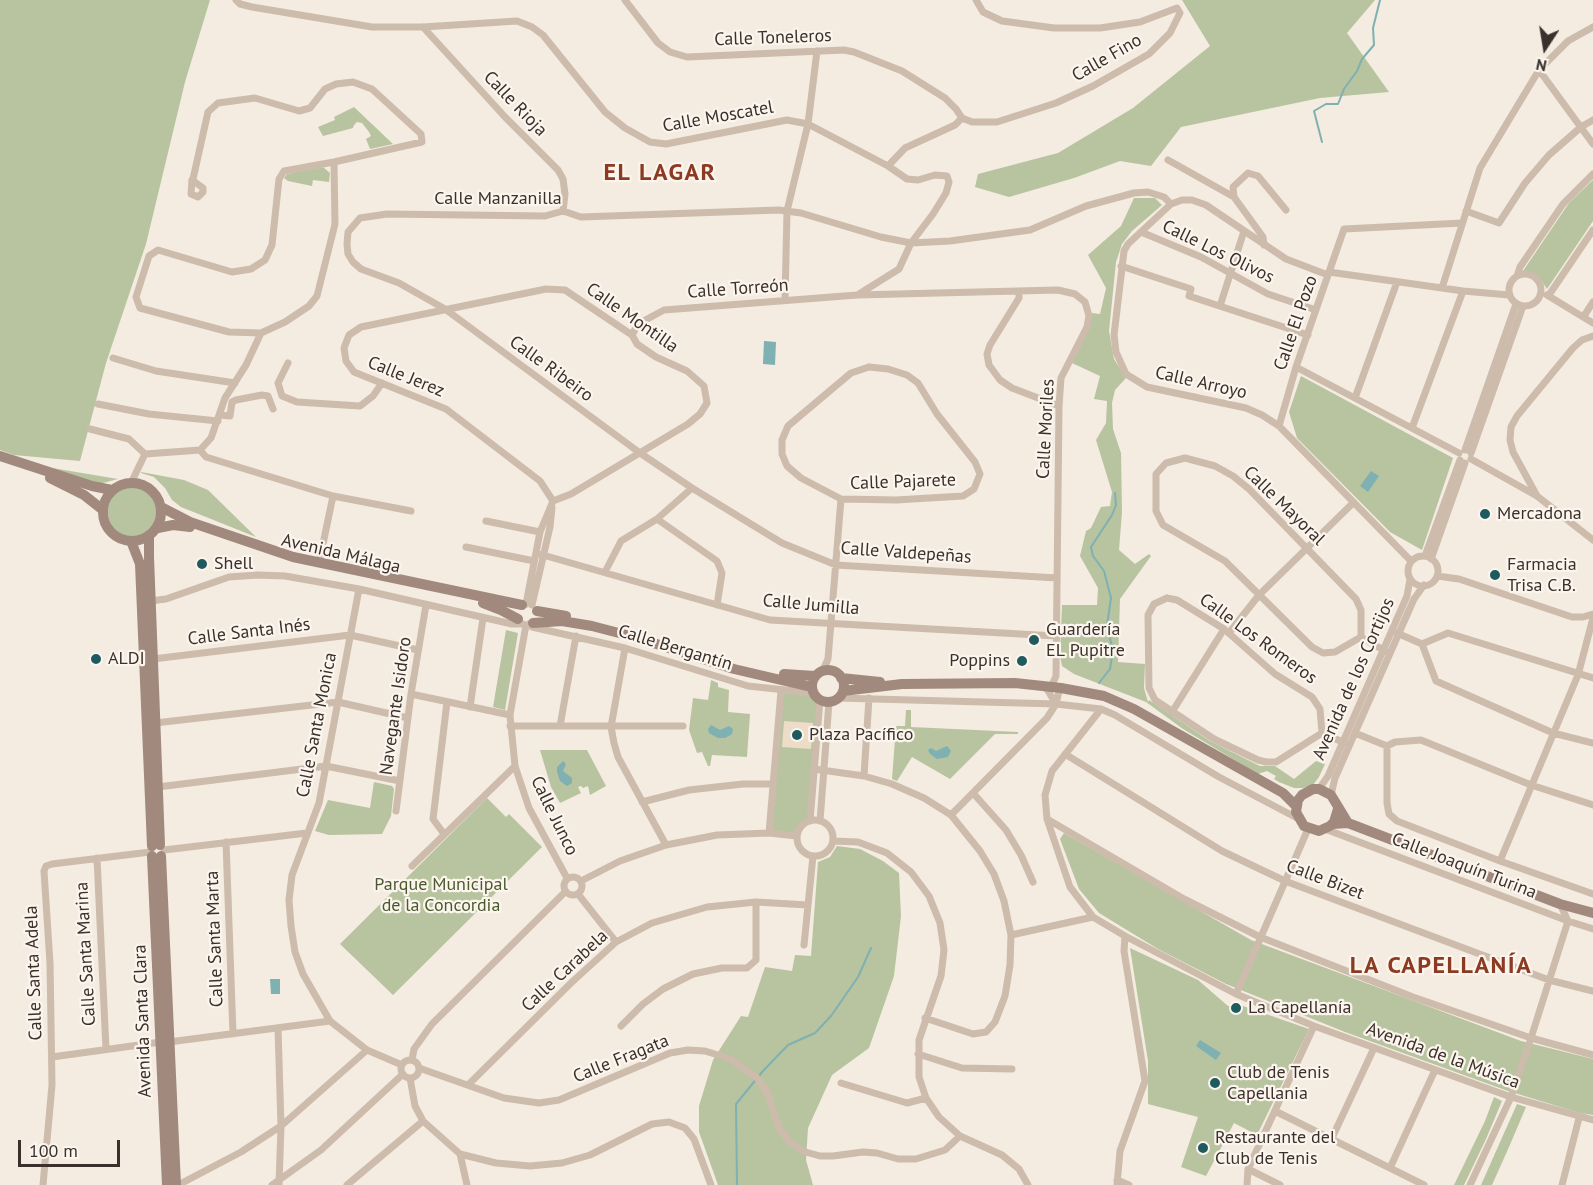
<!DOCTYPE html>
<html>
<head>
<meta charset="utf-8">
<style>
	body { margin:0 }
	#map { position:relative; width:1593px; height:1185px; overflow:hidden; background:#f4ebe1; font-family:"PT Sans",sans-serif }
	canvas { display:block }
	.north { position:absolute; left:1515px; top:18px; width:60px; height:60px; -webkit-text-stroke:4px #fbf5ee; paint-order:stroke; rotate:192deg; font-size:16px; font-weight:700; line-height:24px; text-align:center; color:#3b302b }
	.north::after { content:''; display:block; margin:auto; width:21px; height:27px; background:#3b302b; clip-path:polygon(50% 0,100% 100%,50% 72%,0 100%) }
	.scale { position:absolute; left:18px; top:1140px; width:102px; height:27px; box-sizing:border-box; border:3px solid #3b302b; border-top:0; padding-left:8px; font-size:18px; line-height:21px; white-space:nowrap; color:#3b302b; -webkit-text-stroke:4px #fbf5ee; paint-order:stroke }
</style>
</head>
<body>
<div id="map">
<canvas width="1593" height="1185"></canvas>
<div class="north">N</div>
<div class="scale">100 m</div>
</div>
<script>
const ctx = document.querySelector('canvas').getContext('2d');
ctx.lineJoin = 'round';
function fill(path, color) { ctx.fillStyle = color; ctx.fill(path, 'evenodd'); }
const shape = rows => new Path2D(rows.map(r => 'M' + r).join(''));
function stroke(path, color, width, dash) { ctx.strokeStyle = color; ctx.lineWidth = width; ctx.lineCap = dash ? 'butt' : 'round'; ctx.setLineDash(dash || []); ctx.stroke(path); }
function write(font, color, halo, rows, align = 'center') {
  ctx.font = font + ' "PT Sans",sans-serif'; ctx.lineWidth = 4.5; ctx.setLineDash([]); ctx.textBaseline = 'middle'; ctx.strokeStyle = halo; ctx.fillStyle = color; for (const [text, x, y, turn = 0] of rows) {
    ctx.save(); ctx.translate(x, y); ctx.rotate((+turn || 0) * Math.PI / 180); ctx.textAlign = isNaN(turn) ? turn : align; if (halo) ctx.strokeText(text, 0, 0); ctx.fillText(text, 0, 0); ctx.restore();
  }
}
fill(shape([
	[0,0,210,0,185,82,146,244,106,363,80,461,14,455,0,450],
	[1182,0,1375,0,1347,33,1389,92,1320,98,1181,127,1151,166,1120,161,1074,178,1009,197,975,187,978,174,1058,153,1133,108,1210,46],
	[354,107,393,144,370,149,366,139,371,136,369,132,362,123,357,122,354,125,353,128,323,136,318,127,335,120,334,117],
	[323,167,330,173,329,182,313,180,312,186,288,181,284,178,287,174],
	[1593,180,1593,221,1547,289,1539,277,1528,271,1523,271,1569,203],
	[1134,198,1155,198,1162,205,1132,231,1122,244,1116,262,1109,331,1114,359,1126,378,1115,390,1112,403,1113,429,1121,453,1122,512,1119,550,1135,564,1149,554,1151,556,1120,599,1118,662,1145,664,1144,688,1148,702,1149,700,1210,741,1260,766,1275,766,1294,779,1316,761,1325,764,1319,777,1313,785,1303,788,1294,788,1279,782,1274,779,1276,776,1267,771,1258,774,1183,729,1146,702,1074,674,1062,666,1060,656,1062,605,1097,605,1098,588,1080,556,1086,531,1091,528,1101,507,1110,506,1112,492,1096,440,1106,423,1107,401,1094,399,1100,376,1072,363,1089,329,1092,313,1100,314,1106,288,1088,255,1121,226],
	[1301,376,1453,458,1422,550,1390,532,1297,438,1289,412],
	[52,468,118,479,99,484],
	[141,472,184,480,208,490,256,537,181,507,172,500,165,488,154,477,141,473],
	'108 512a25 25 0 1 1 50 0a25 25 0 1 1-50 0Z',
	[506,630,518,633,505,710,493,707],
	[711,680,718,683,718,687,729,690,728,712,750,714,747,757,712,755,710,766,708,766,702,752,697,753,689,730,693,698,708,700],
	[782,693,813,695,818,701,808,819,800,825,796,834,771,831],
	[906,710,911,710,911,727,1018,732,1018,734,995,734,950,779,912,757,897,781,892,779,896,726,905,726],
	[540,750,587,750,606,786,590,795,588,786,583,788,581,786,578,787,581,793,560,803,551,787],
	[374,782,392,786,394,789,391,816,382,834,329,835,315,831,328,800,370,808],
	[487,798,506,817,509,814,542,847,393,995,340,944],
	[1064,833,1251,940,1521,1041,1593,1059,1593,1115,1580,1113,1508,1091,1345,1032,1226,984,1158,949,1099,913,1079,889,1060,839],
	[837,846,860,849,883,861,899,873,901,916,894,976,869,1048,832,1075,808,1128,806,1160,813,1185,718,1185,699,1132,699,1106,713,1060,741,1016,748,1017,765,967,792,971,795,955,811,956,818,862,830,857],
	[1130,948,1198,980,1228,1006,1243,1006,1309,1029,1257,1135,1234,1123,1206,1176,1181,1167,1198,1117,1148,1104,1148,1061],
	[1494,1097,1502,1101,1486,1139,1464,1185,1454,1185,1485,1121],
	[1517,1104,1526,1107,1509,1147,1492,1185,1481,1185]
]), '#b8c4a0');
fill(shape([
	[784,721,813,723,811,749,782,747]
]), '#ecdcc8');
fill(shape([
	[764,341,776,342,775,365,763,364],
	[1371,471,1379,476,1368,492,1360,486],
	[711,725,720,730,729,726,733,729,732,734,725,738,718,738,709,733,708,729],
	[947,746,951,751,948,757,937,759,930,754,928,750,931,748,936,751],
	[563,761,566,764,563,771,572,778,572,783,567,786,560,781,557,772,557,767],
	[270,979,280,979,280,994,271,994],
	[1200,1040,1221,1053,1216,1060,1196,1046]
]), '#7fb0b2');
stroke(shape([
	[1322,142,1314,111,1326,104,1338,104,1344,89,1357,71,1362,59,1374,45,1373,28,1380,0],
	[1099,683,1110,669,1113,651,1107,625,1111,598,1104,571,1093,556,1091,547,1112,515,1116,505,1115,493],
	[737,1185,736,1104,763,1071,788,1045,815,1033,831,1016,858,977,871,948]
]), '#7fb0b2', 2);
stroke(shape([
	[236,0,240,4,252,7,372,27,423,27,517,21,532,27,543,35,605,112,625,128,650,142,666,144,787,120,808,124,888,166],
	[625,0,658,43,670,52,687,57,844,50,854,52,902,71,945,98,956,109,962,118],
	[423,27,505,117,558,170,563,179,565,194,563,211],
	[1539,70,1593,144],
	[962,118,972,122,997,122,1056,103,1093,86,1149,54,1170,33,1180,13,1177,8,1140,22,1100,28,1054,28,1002,21,983,12,976,0],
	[1168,160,1234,197,1263,237,1264,245],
	[193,179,208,112,218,103,255,98,299,111,310,108,325,89,336,84,353,82,372,89,421,134,422,142,334,162,284,171,279,179,272,245,265,260,251,269,232,272,158,250,149,256,136,297,140,308,229,332,261,333],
	[192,180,203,188,203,192,198,197,191,194,192,180],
	[1234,197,1233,187,1248,173,1258,176,1286,210],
	[1466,211,1499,223,1525,183,1549,155,1581,127,1593,120],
	[1141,232,1201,257,1268,294,1316,310],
	[1121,266,1191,289,1189,296,1308,335],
	[1329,272,1463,291,1509,295],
	'1509 290a16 16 0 1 1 32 0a16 16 0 1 1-32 0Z',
	[1328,275,1286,259,1206,205,1192,200,1182,200,1171,204,1128,244,1124,251,1114,335,1116,352,1126,374,1147,387,1246,408,1262,415,1279,426,1411,561],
	[1517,276,1520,267,1563,204,1593,174],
	[1442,288,1480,168,1539,70,1568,41,1593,27],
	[546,289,565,290,632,335,637,344,656,357,687,371,704,386,707,403,700,414,688,424,571,494,553,501,540,481,446,409,354,372,346,361,344,348,349,335,361,327,546,289],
	[1019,291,1019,298,990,345,987,354,989,365,1000,380,1012,388,1059,406],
	[859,294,899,269,911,243,933,214,946,193,949,182,947,176,935,175,918,180,907,179,888,166,905,148,955,125,962,118],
	[1547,295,1593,323],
	[1549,295,1593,230],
	[785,300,787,211,808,124,817,51],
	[1220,306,1244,231],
	[1584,316,1593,302],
	[632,335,638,324,664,310,857,295,1058,290,1075,294,1085,302,1089,316,1087,327,1061,378,1059,406,1056,676,1051,687],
	[113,358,156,371,235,383],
	[288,363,278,383,282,396,297,402,360,406,373,396,382,383],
	[869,367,888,369,907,375,918,383,937,414,975,462,980,474,974,489,963,496,896,500,841,499,801,478,787,466,782,454,782,440,788,426,851,373,869,367],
	[1296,367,1459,453],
	[1355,398,1397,282],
	[98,404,149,414,218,421],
	[220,415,230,416,232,402,236,400,262,395,268,396,273,409],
	[1279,426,1296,367,1344,229,1462,223],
	[1412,428,1463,291],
	[90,429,129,439,145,454],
	[200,450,206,457,333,496,411,511],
	[1465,450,1516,304],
	[1471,453,1523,306],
	[1185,458,1215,466,1233,476,1249,489,1356,599,1361,610,1361,637,1335,652,1323,653,1312,647,1225,561,1163,525,1156,511,1156,474,1166,463,1185,458],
	[1471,459,1537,496,1593,540],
	[131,483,145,454,200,450,211,438,225,398,246,365,261,333,285,322,309,306,317,296,335,224,334,162],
	[1537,496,1513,452,1510,440,1511,427,1517,416,1573,348,1582,340,1593,336],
	[657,519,717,561,722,573,717,605],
	[486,521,540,532],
	[466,547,534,561],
	[536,553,770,620,1056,636],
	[1425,556,1460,460],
	'1408 571a15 15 0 1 1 30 0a15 15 0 1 1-30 0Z',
	[1431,559,1465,463],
	[319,563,333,496],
	[605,572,621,541,657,519,692,488],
	[1437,576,1459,579,1572,617,1583,617,1593,614],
	[1057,578,836,565,782,543,692,488,640,453,445,309,399,283,361,269,353,262,348,254,347,244,348,232,360,218,387,214,545,216,563,211,581,217,779,210,801,213,881,237,911,243,950,241,1030,230,1086,206,1134,193,1148,192,1164,197,1171,204],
	[359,589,319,803,292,875,289,900,291,926,295,952,303,974,330,1021,367,1050,402,1065],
	[1167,598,1177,600,1224,629,1275,674,1312,697,1320,709,1322,733,1276,762,1266,762,1258,760,1214,739,1155,700,1149,688,1148,615,1154,604,1167,598],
	[150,601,166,599,229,577,258,575,285,576,359,589,512,624,523,624],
	[526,604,540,532,553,501],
	[532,605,550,527,552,508],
	[529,624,532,627,625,648,748,686,813,693],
	[526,625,510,715,515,766,529,808,567,878],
	[1229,633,1259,595,1353,503],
	[1397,633,1422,644],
	[1361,637,1385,651],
	[625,648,611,727,614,743,618,757,666,845],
	[153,659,350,635,418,650],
	[823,670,828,659,841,499],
	[1593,678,1448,633,1422,644,1436,681,1553,733,1593,743],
	[1045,686,1056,704,1060,687],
	[411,694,510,715],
	[838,698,1056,704,1101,709,1115,715,1219,777,1297,818],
	[470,707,483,618],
	[1101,709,1052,771,1045,795,1047,819,1070,887,1093,917,1125,936,1236,994,1314,1026,1511,1097,1593,1120],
	[1172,712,1224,629],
	[155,723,338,702,408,718],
	[510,726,683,726],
	[560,726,576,636],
	[1322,733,1345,743],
	[1355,733,1387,746],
	[1065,754,1222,851,1285,881,1549,980,1593,991],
	[814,769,864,776,892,784,924,798,951,815,980,851,994,874,1004,901,1011,935,1010,965,1005,996,995,1022,986,1032,973,1034,925,1018],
	[864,776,869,698],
	[158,787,326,766,400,781],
	[1319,789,1328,776,1407,596,1410,579],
	[973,793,1006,830,1021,855,1033,882],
	[1331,795,1335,778,1414,599,1424,585],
	[642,802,689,790,743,784,773,784],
	[1593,805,1531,785,1421,740,1395,742,1387,746,1387,803,1389,814,1397,821,1500,861,1593,894],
	[396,811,411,694,426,605],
	[951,815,1047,718,1056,704],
	[1047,819,1184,899,1260,937,1413,997,1531,1038,1593,1055],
	'797 838a18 18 0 1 1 36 0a18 18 0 1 1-36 0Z',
	[810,821,820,700],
	[820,821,829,702],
	[1325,829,1568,921,1593,929],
	[769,833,781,691],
	[444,834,433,819,447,702],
	[833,841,858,842,887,853,911,872,929,896,940,923,944,950,941,976,919,1040,919,1077,926,1098,939,1117,960,1136,1002,1155,1019,1169,1028,1185],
	[226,842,233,1034],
	[164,850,307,833],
	[97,858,106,1049],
	[1500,861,1578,675,1593,618],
	[412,866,515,766],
	'564 886a9 9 0 1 1 18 0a9 9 0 1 1-18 0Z',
	[581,881,620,861,666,845,717,835,769,833,797,836],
	[578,894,616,942],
	[1011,935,1093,917],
	[804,945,813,856],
	[1236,994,1308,829],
	[621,1026,643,1004,663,989,693,974,722,968,747,968,756,960,756,902],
	[278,1028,281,1126,279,1184],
	[169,1042,330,1021],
	[918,1054,962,1068,1012,1069],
	[52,1057,161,1042],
	'401 1069a9 9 0 1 1 18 0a9 9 0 1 1-18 0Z',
	[412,1060,414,1049,432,1024,565,892],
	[419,1068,504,1098,539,1103,559,1100,670,1053,688,1050,705,1051,731,1059,757,1078,767,1092,779,1128,789,1141,802,1151,820,1156,833,1156,863,1152,877,1153,898,1159,916,1159,945,1150,960,1136],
	[410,1078,415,1106,423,1121,460,1154,467,1185],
	[841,1083,907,1103,926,1098],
	[468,1085,572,982,616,942,652,923,707,907,756,902,808,905],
	[1275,1111,1424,1185],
	[1332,1138,1374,1048],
	[460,1154,496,1163,530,1166,562,1163,590,1155,652,1124,669,1122,685,1128,694,1139,711,1185],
	[1390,1168,1435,1070],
	[1248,1169,1280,1185],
	[1117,1180,1129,1185],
	[43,1185,52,1085,50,963,44,871,46,866,52,864,150,852],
	[178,1185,241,1152,281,1126,367,1050],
	[272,1185,321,1150,403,1074],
	[347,1185,423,1121],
	[1117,1185,1120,1151,1145,1081,1124,951,1125,936],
	[1247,1185,1248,1169,1314,1026],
	[1470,1185,1511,1097,1531,1038,1568,921,1560,904],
	[1562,1185,1579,1118]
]), '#cdbbac', 7);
stroke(shape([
	[0,456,92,486,112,490],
	[50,478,84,495,103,510],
	'103 512a29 29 0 1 1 58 0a29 29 0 1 1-58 0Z',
	[161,507,190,522,293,557,522,605],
	[158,528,173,525,190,527],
	[149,535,149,557,160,845],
	[131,541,140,564,152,846],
	[483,603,501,610,518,619],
	[537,611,566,616],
	[533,623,562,621,592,626,638,638,734,669,811,687],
	'812 686a16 16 0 1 1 32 0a16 16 0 1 1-32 0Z',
	[784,674,815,676],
	[841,678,880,682],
	[843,691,902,684,1015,683,1061,688,1104,696,1134,709,1283,793,1296,806],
	[1338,809,1334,822,1330,826,1319,831,1304,826,1296,812,1298,800,1302,795,1313,789,1319,789,1331,795,1348,823],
	[1333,824,1348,823,1560,904,1593,913],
	[152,856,167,1185],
	[161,856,176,1185]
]), '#a18a7d', 10);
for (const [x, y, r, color] of [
	[1485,514,6,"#1f5a5e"],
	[202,564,6,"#1f5a5e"],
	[1495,575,6,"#1f5a5e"],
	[1034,640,6,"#1f5a5e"],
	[96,659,6,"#1f5a5e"],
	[1022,661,6,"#1f5a5e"],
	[797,735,6,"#1f5a5e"],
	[1236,1008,6,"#1f5a5e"],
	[1215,1083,6,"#1f5a5e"],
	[1203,1148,6,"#1f5a5e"]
]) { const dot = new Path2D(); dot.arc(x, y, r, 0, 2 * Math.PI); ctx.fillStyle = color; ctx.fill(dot); stroke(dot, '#fbf5ee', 2); }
write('18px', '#3b302b', '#fbf5ee', [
	["Calle Toneleros",773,38,-2],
	["Calle Fino",1107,58,-30],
	["Calle Rioja",515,104,46],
	["Calle Moscatel",718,117,-10],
	["Calle Manzanilla",498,199],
	["Calle Los Olivos",1218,252,26],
	["Calle Torreón",738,289,-4],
	["Calle Montilla",632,318,35],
	["Calle El Pozo",1296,323,-71],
	["Calle Ribeiro",551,369,36],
	["Calle Jerez",406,377,22],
	["Calle Arroyo",1201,383,13],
	["Calle Moriles",1046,429,-87],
	["Calle Pajarete",903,482,-2],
	["Calle Mayoral",1284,506,44],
	["Calle Valdepeñas",906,553,4],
	["Avenida Málaga",341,554,13],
	["Calle Jumilla",811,605,5],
	["Calle Santa Inés",249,632,-7],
	["Calle Los Romeros",1258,639,36],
	["Calle Bergantín",675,648,17],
	["Avenida de los Cortijos",1354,679,-66],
	["Navegante Isidoro",396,706,-82],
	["Calle Santa Monica",317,725,-79],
	["Calle Junco",554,816,64],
	["Calle Joaquín Turina",1464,866,21],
	["Calle Bizet",1325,880,21],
	["Calle Santa Marta",215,939,-92],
	["Calle Santa Marina",86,954,-93],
	["Calle Carabela",565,971,-43],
	["Calle Santa Adela",34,973,-92],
	["Avenida Santa Clara",143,1021,-92],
	["Avenida de la Música",1443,1056,20],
	["Calle Fragata",621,1059,-22]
]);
write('18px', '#3b302b', '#fbf5ee', [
	["Mercadona",1497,514],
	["Shell",214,564],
	["Farmacia",1507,565],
	["Trisa C.B.",1507,586],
	["Guardería",1046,630],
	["EL Pupitre",1046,651],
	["ALDI",108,659],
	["Poppins",1010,661,"right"],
	["Plaza Pacífico",809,735],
	["La Capellanía",1248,1008],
	["Club de Tenis",1227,1073],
	["Capellania",1227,1094],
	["Restaurante del",1215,1138],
	["Club de Tenis",1215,1159]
], 'left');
write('18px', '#4a5a2e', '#fbf5ee', [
	["Parque Municipal",441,885],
	["de la Concordia",441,906]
]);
ctx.letterSpacing = '1.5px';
write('bold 24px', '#8c3b22', '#fbf5ee', [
	["EL LAGAR",660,173],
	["LA CAPELLANÍA",1441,966]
]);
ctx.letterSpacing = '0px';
</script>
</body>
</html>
